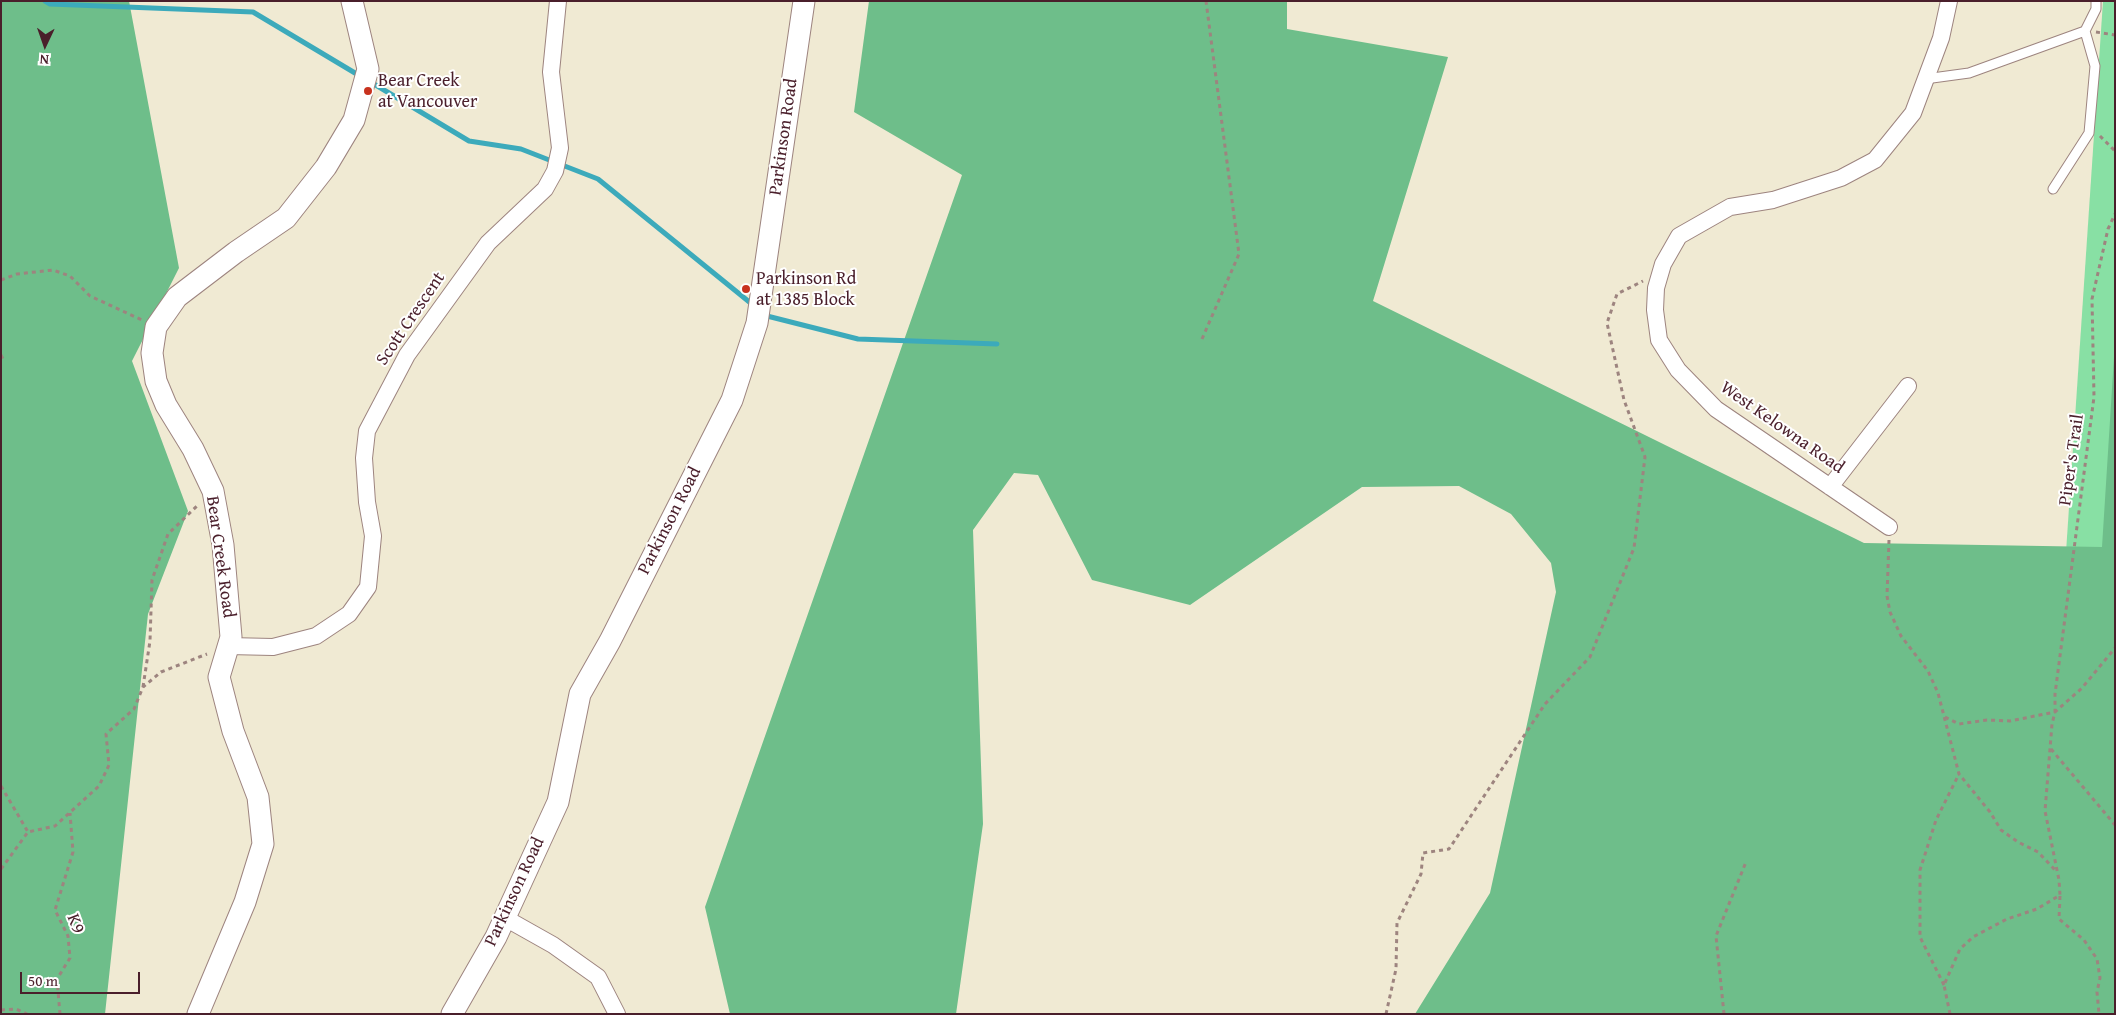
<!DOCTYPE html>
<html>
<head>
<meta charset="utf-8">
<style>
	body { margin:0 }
	#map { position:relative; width:2116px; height:1015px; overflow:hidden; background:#f0ead3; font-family:"Gentium Book Plus",serif }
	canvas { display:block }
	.frame { position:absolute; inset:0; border:2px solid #4a1f2b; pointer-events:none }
	.north { position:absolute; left:20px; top:20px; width:50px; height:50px; -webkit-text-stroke:4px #fff; paint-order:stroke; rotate:183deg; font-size:14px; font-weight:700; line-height:20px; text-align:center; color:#4a1f2b }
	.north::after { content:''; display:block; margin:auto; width:18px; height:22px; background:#4a1f2b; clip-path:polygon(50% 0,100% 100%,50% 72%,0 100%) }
	.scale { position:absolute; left:20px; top:972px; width:120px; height:22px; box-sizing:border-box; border:2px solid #4a1f2b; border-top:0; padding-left:6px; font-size:15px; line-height:18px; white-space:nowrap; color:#4a1f2b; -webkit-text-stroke:4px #fff; paint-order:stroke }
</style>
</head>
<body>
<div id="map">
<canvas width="2116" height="1015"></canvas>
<div class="frame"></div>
<div class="north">N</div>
<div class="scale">50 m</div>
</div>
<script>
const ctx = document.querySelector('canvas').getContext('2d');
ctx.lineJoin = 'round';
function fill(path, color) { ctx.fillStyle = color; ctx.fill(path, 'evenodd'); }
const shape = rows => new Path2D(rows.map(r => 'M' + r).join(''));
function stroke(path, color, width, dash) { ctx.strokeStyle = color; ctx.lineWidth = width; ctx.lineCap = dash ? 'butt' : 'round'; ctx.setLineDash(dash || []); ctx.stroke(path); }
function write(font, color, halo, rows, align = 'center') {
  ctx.font = font + ' "Gentium Book Plus",serif'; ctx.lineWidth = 4; ctx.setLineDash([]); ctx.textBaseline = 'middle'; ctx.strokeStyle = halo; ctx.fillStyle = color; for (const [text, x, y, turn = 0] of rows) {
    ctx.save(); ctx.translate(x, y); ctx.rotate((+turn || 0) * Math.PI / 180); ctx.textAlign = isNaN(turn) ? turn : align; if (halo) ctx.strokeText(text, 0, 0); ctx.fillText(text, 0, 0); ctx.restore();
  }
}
fill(shape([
	[2103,1,2115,1,2115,1014,2035,1014]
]), '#88e0a4');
fill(shape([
	[1,1,129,1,179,268,132,361,188,511,148,614,105,1014,1,1014],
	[869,1,1287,1,1287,29,1448,57,1373,301,1864,543,2102,547,2115,341,2115,1014,1415,1014,1490,893,1556,592,1551,563,1511,514,1459,486,1362,487,1190,605,1092,580,1038,475,1014,473,973,530,983,824,956,1014,730,1014,705,907,962,175,854,112]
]), '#6ebe8a');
stroke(shape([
	[45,1,50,4,253,12,360,76],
	[369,81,469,141,521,149,598,179,753,305],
	[764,314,767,316,858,339,997,344]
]), '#3caabb', 5);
const service = shape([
	[1925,79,1969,73,2085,31],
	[2053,189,2089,133,2095,66,2085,31,2096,9,2096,1]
]);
const minor = shape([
	[1830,487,1908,386],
	[1889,527,1716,409,1678,370,1659,340,1655,310,1656,288,1663,264,1679,236,1730,207,1773,200,1841,178,1875,160,1913,113,1941,38,1949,1],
	[228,646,273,647,316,636,349,614,368,587,373,536,367,502,364,458,367,431,407,355,488,243,545,189,555,171,560,148,551,72,558,1],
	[505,918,553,945,598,977,617,1014]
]);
const tertiary = shape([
	[198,1014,245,902,263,844,258,797,233,731,219,677,231,637,223,545,213,491,193,449,166,405,156,381,152,353,156,327,177,297,236,252,286,218,326,167,354,120,368,69,352,1],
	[452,1014,496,937,558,802,580,694,610,641,732,400,757,323,804,1]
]);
stroke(service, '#9d847f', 11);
stroke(minor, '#9d847f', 18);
stroke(tertiary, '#9d847f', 23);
stroke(shape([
	[2096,32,2115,35],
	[2100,136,2115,151],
	[1,280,17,274,53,270,70,276,90,296,142,320],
	[1202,339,1239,254,1206,1],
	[1,355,3,359,1,360],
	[1889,540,1887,596,1890,612,1901,636,1928,671,1938,693,1959,774,1990,812,2001,830,2018,842,2038,852,2057,872],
	[143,687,150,641,152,580,168,534,198,505],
	[1945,717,1959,724,1987,720,2010,721,2055,712,2055,694,2094,397,2092,299,2108,229,2115,214],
	[2051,749,2115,825],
	[1,786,28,832],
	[1,869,28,832,55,826,99,786,109,765,106,734,134,709,143,687,161,672,207,654],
	[2060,896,2059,919,2084,940,2097,959,2100,978,2097,992,2099,1014],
	[1944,985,1920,937,1920,870,1936,820,1959,774],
	[1,1010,16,1009,27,1014],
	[60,1014,57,979,70,958,68,936,55,910,73,852,70,813],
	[1386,1014,1396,969,1397,923,1421,874,1423,853,1449,849,1545,704,1590,657,1634,548,1645,457,1624,400,1607,323,1617,294,1643,281],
	[1724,1014,1716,936,1746,862],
	[1950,1014,1944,985,1960,949,1973,937,2007,919,2037,909,2060,895,2059,880,2045,811,2052,724,2055,712,2082,688,2115,648]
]), '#9d847f', 3, [4, 4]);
stroke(service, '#fff', 9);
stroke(minor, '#fff', 16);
stroke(tertiary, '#fff', 21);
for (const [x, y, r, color] of [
	[368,91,5,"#c8321e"],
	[746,289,5,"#c8321e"]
]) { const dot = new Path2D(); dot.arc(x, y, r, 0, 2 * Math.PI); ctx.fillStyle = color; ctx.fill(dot); stroke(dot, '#fff', 2); }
write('18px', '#4a1f2b', '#fff', [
	["Bear Creek",378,81],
	["at Vancouver",378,102],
	["Parkinson Rd",756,279],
	["at 1385 Block",756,300]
], 'left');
write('18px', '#4a1f2b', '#fff', [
	["Parkinson Road",784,137,-82],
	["Scott Crescent",411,319,-56],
	["West Kelowna Road",1782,428,35],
	["Piper's Trail",2072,460,-82],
	["Parkinson Road",670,521,-63],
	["Bear Creek Road",220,557,82],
	["Parkinson Road",515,892,-65],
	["K9",75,924,69]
]);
</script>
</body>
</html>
